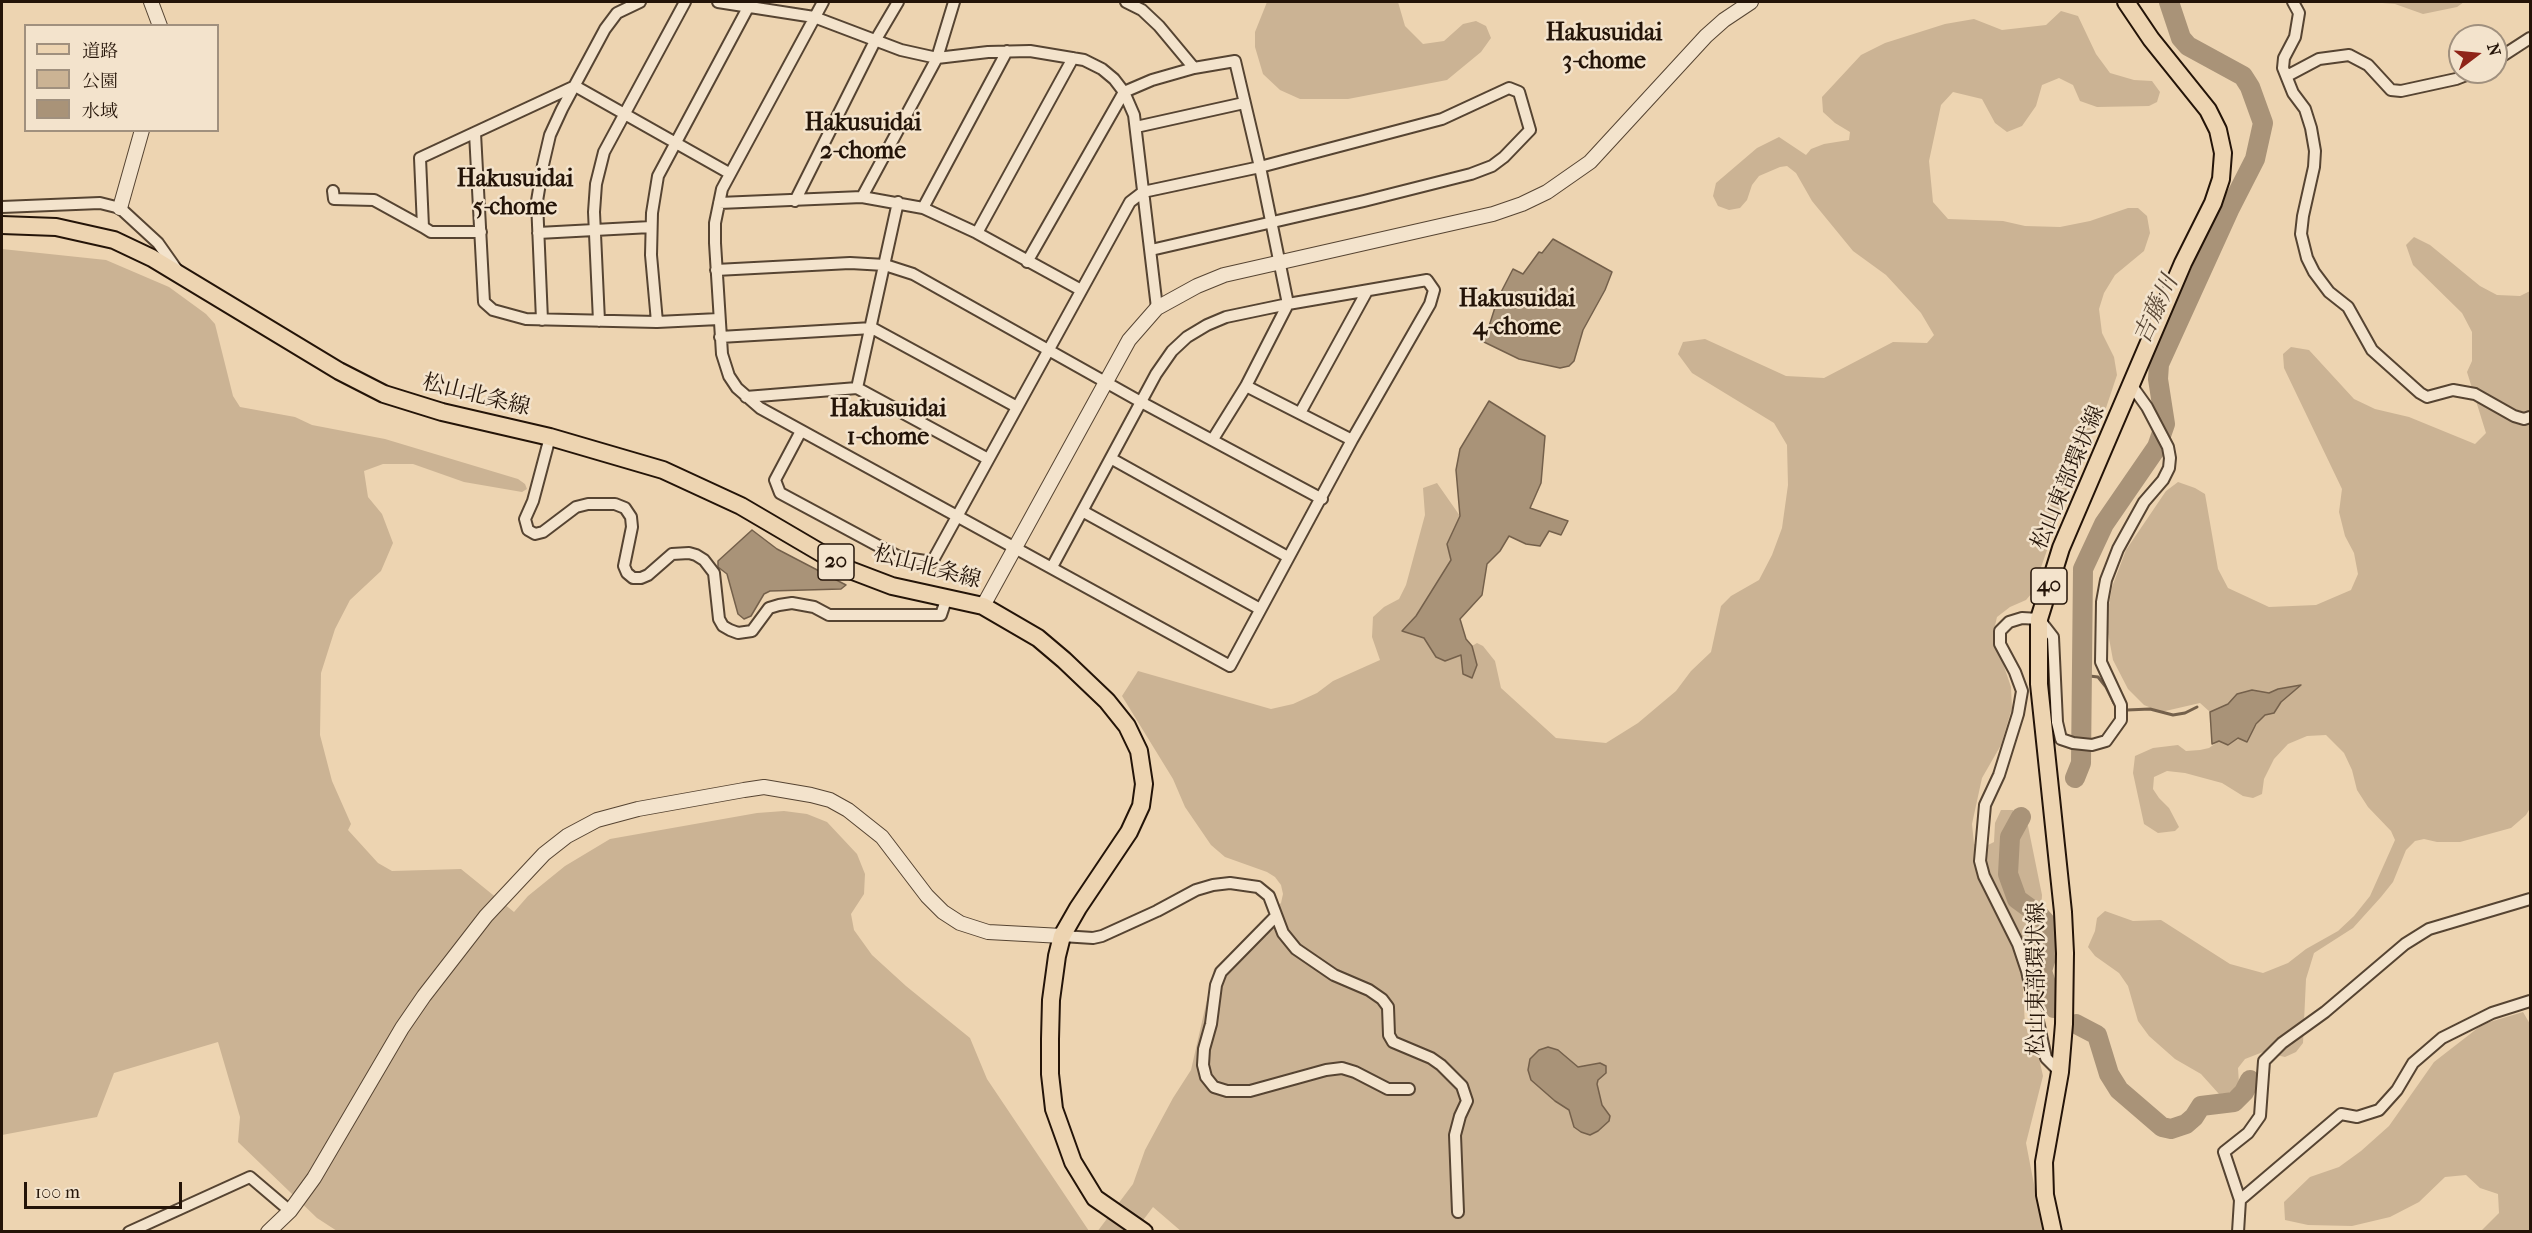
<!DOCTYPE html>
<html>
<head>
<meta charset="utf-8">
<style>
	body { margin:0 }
	#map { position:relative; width:2532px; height:1233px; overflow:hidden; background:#edd4b1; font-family:"IM FELL French Canon","Noto Serif JP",serif }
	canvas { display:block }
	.frame { position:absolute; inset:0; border:3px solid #241408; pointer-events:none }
	.legend { position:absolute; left:24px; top:24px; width:195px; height:108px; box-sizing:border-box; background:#f3e3cc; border:2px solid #a0907e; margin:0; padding:8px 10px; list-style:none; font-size:18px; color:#241408 }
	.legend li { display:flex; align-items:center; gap:12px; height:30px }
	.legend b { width:30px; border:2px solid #a0907e }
	.north { position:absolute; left:2448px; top:24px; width:60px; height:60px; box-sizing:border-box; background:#f3e3cc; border:2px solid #a0907e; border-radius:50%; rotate:74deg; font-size:16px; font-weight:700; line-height:24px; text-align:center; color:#241408 }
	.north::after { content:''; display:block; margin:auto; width:21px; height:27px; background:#8f2418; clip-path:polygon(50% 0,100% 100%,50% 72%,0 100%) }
	.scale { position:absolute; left:24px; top:1182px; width:158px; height:27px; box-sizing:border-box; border:3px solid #241408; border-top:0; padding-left:8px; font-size:18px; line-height:21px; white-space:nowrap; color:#241408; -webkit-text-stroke:4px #f3e3cc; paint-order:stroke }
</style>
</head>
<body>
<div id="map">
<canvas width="2532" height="1233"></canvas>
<div class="frame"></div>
<ul class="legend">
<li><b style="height:8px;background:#edd4b1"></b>道路</li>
<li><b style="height:16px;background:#cbb394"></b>公園</li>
<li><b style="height:16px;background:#a99378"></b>水域</li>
</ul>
<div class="north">N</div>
<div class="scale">100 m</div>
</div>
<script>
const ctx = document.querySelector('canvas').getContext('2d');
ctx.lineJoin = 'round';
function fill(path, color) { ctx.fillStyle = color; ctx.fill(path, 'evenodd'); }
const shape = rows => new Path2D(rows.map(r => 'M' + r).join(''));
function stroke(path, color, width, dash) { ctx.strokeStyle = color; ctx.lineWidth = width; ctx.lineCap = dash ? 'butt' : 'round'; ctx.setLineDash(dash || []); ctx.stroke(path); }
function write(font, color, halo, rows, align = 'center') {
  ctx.font = font + ' "IM FELL French Canon","Noto Serif JP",serif'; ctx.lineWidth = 5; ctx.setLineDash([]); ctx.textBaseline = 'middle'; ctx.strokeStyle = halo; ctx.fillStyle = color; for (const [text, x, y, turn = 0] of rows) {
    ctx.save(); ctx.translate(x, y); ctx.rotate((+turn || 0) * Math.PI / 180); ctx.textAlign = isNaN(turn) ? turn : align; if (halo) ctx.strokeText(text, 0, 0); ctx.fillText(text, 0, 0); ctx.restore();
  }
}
fill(shape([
	[1267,2,1398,2,1405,26,1423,44,1444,41,1463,24,1476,21,1486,26,1491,38,1481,52,1447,80,1348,99,1300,99,1280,90,1263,74,1255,47,1255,32],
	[2370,2,2464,2,2457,7,2423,14,2395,4],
	[2061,11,2078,16,2096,54,2110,73,2134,80,2152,81,2160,92,2157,102,2149,106,2097,107,2080,101,2073,85,2059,78,2042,85,2036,106,2022,126,2007,132,1995,123,1982,99,1953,92,1941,105,1929,161,1933,202,1948,219,2003,221,2025,226,2060,227,2090,221,2128,208,2138,208,2147,216,2150,233,2144,251,2115,275,2104,293,2099,309,2102,333,2114,357,2117,375,2106,408,2081,453,2032,593,2026,600,2010,607,1997,617,1993,634,2011,687,2012,708,2001,745,1982,778,1972,824,1974,844,1986,846,1994,842,1995,823,2001,810,2013,810,2028,826,2042,895,2040,931,2034,955,2022,973,2025,1025,2039,1058,2043,1076,2026,1143,2043,1231,1182,1232,1153,1207,1135,1231,1097,1232,1133,1184,1145,1150,1173,1098,1191,1070,1214,969,1281,903,1283,894,1281,885,1275,877,1267,872,1225,857,1211,845,1185,807,1173,779,1122,696,1138,671,1271,709,1293,704,1317,693,1333,681,1380,660,1372,637,1373,617,1384,607,1399,599,1406,585,1425,515,1423,488,1437,483,1460,516,1447,544,1451,560,1416,616,1403,631,1424,638,1436,657,1461,655,1472,677,1477,665,1472,646,1477,643,1483,646,1495,661,1501,688,1556,738,1606,743,1638,723,1676,691,1691,671,1711,652,1721,606,1731,596,1759,580,1772,555,1782,528,1788,485,1787,445,1774,423,1692,373,1678,354,1683,342,1705,339,1786,376,1824,378,1893,342,1927,343,1934,335,1921,313,1886,275,1853,251,1812,201,1796,173,1787,166,1780,167,1759,176,1752,185,1747,200,1740,208,1729,210,1718,206,1713,196,1716,183,1757,148,1779,137,1806,155,1811,149,1824,144,1849,140,1850,132,1835,123,1823,112,1822,97,1861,55,1885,43,1945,24,1974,19,2002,30,2046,25],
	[2414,237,2430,245,2480,286,2497,295,2520,296,2530,291,2530,808,2526,815,2511,828,2460,842,2437,842,2424,839,2415,841,2406,850,2393,882,2381,897,2353,928,2314,953,2306,979,2303,1043,2296,1052,2285,1057,2263,1052,2245,1059,2238,1068,2239,1084,2229,1093,2219,1094,2201,1074,2175,1059,2149,1036,2138,1021,2128,986,2119,973,2095,956,2088,947,2095,931,2097,918,2105,911,2133,921,2161,920,2230,964,2263,973,2288,963,2306,949,2338,931,2354,916,2370,896,2395,840,2391,831,2368,807,2357,790,2352,770,2344,753,2326,735,2307,736,2288,744,2274,759,2264,779,2262,794,2253,798,2243,796,2222,783,2185,773,2167,771,2154,777,2153,789,2159,798,2169,808,2179,827,2175,831,2158,833,2144,824,2133,773,2135,756,2153,748,2178,745,2186,751,2200,750,2209,748,2219,741,2238,738,2251,732,2265,714,2274,713,2281,702,2278,689,2269,693,2252,690,2238,694,2228,704,2210,712,2200,703,2161,712,2144,705,2128,689,2113,660,2106,622,2112,587,2126,550,2166,491,2178,482,2195,488,2205,494,2218,569,2228,588,2269,607,2316,605,2351,590,2358,574,2354,553,2345,536,2339,512,2342,489,2284,368,2283,354,2291,347,2309,350,2354,399,2375,409,2409,417,2475,444,2486,433,2467,372,2472,361,2472,332,2462,313,2413,265,2406,245],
	[2,249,106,260,169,287,206,314,215,324,233,396,240,407,295,417,312,425,385,439,518,479,525,484,527,489,522,492,464,482,413,464,383,464,364,471,368,497,382,514,393,543,381,571,350,600,335,629,321,673,320,735,332,781,351,824,348,830,378,863,392,871,461,869,514,912,528,896,565,866,610,839,757,813,784,811,807,814,827,822,857,854,865,874,864,894,851,914,854,930,872,955,906,986,970,1038,987,1079,1089,1231,337,1231,317,1218,238,1142,240,1117,218,1042,114,1073,97,1117,2,1135],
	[2523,1012,2530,1024,2529,1231,2481,1231,2499,1213,2498,1194,2480,1188,2466,1175,2445,1177,2419,1202,2390,1217,2352,1226,2308,1225,2285,1220,2284,1202,2310,1177,2339,1167,2361,1151,2389,1126,2434,1062,2483,1024]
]), '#cbb394');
const water = shape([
	[1553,239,1612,272,1605,290,1583,330,1574,361,1569,366,1560,368,1519,359,1484,342,1498,298,1513,269,1523,274,1539,252,1542,253,1553,239],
	[1489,401,1545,436,1541,483,1530,508,1568,521,1561,535,1549,531,1540,546,1526,544,1509,536,1500,551,1487,564,1482,595,1460,619,1466,639,1472,646,1477,665,1472,678,1463,674,1461,655,1445,661,1436,657,1424,638,1402,631,1416,616,1451,560,1447,544,1460,516,1456,470,1460,449,1489,401],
	[752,530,777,549,846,585,841,589,770,591,764,594,751,616,744,619,738,614,727,574,718,567,718,561,752,530],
	[2301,685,2281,702,2274,713,2265,715,2256,724,2247,742,2238,738,2228,745,2219,741,2212,744,2210,712,2228,704,2237,694,2252,690,2269,693,2278,689,2301,685],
	[1548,1047,1558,1050,1578,1067,1600,1063,1606,1066,1606,1073,1598,1080,1597,1084,1602,1105,1610,1116,1609,1121,1598,1131,1590,1135,1581,1132,1574,1127,1569,1110,1555,1101,1531,1080,1528,1070,1530,1059,1539,1050,1548,1047]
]);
fill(water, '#a99378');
stroke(water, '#74604b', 1.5);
stroke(shape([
	[2081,675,2098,677,2106,687,2114,703],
	[2127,710,2150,709,2173,715,2185,713,2197,707]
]), '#74604b', 3);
stroke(shape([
	[2075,778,2081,763,2083,569,2104,524,2157,447,2165,424,2158,379,2159,364,2229,210,2255,159,2263,123,2250,87,2243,76,2188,46,2181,38,2169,2],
	[2021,817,2010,837,2008,874,2017,899,2039,915,2047,924,2051,941,2042,971,2054,1008],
	[2076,1024,2097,1035,2109,1074,2119,1090,2162,1127,2171,1129,2186,1124,2194,1117,2201,1106,2234,1102,2244,1092,2250,1080]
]), '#a99378', 20);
const minor = shape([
	[718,2,814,17,901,50,937,58,988,52,1030,51,1084,60,1102,69,1114,79,1124,92,1134,115,1157,308],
	[823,2,722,189,715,223,715,243,722,354,729,376,737,388,760,408,1230,666,1352,440,1430,304,1434,290,1427,280,1288,304,1226,317,1207,325,1187,337,1172,351,1156,374,1052,567],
	[1126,2,1142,10,1159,26,1194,68],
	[2293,2,2299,13,2295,37,2284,58,2283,68,2293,93,2305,109,2311,128,2315,151,2314,167,2303,216,2301,234,2307,258,2314,272,2329,292,2348,307,2372,350,2420,393,2427,397,2453,390,2475,394,2514,416,2524,419,2530,417],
	[2496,60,2530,38],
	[2287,76,2319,59,2349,55,2368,65,2391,90,2401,91,2456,79,2474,72],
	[575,86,729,173],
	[1136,127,1244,103],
	[475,133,484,302,493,310,526,319,657,322,719,319],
	[333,191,334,199,374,200,423,227],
	[862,197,937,58,954,2],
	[795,201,875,41,898,2],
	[719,203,862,197,923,208,977,233,1081,290],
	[2,207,100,203,120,208,158,243,177,270],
	[923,208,1007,51],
	[481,232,431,232,423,227,420,158,575,86],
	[538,233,651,227],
	[977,233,1073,58],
	[1027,262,1124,92,1152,80,1194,68,1235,61,1260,167,1288,304,1246,386,1213,439],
	[716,270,850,263,885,265,913,274,1141,402,1322,499],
	[542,320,537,201,543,165,550,135,562,109,605,29,617,13,640,2],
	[599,321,594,212,596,184,604,152,685,2],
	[657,322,651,255,652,213,658,176,751,2],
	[720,337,872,328,1017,407],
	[1246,386,1352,440],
	[857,388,898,202],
	[746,397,857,388,988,459],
	[1300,413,1367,291],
	[801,431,775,480,780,493,899,557,932,562,1130,202,1143,192,1260,167,1442,119,1509,88,1519,92,1530,130,1504,157,1492,166,1471,174,1364,201,1151,250],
	[550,437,533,501,525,519,528,530,535,534,543,532,576,507,588,504,615,504,625,508,631,517,632,527,624,566,627,573,633,578,641,578,648,575,672,554,689,553,696,555,704,560,714,573,719,619,723,626,730,630,738,633,752,631,769,608,779,605,792,603,814,607,829,615,941,615,947,597],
	[1112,459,1288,557],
	[1084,512,1260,609],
	[1275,917,1221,972,1216,985,1211,1024,1204,1049,1203,1065,1206,1077,1214,1087,1227,1091,1250,1091,1326,1070,1342,1068,1355,1072,1388,1089,1409,1089],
	[1062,936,1093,938,1102,936,1157,911,1196,890,1213,885,1230,883,1258,887,1269,896,1283,933,1296,949,1334,975,1369,990,1382,999,1388,1007,1389,1035,1393,1042,1431,1058,1441,1065,1462,1086,1467,1101,1460,1116,1455,1135,1458,1212],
	[2060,1072,2046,1058,2027,971,2018,944,1984,876,1980,861,1985,805,1999,775,2018,714,2022,691,2015,672,2000,644,2000,631,2009,622,2022,618,2039,619,2053,637,2057,722,2061,739,2073,743,2092,745,2106,741,2121,720,2121,705,2101,662,2102,602,2106,580,2118,549,2144,502,2163,480,2169,468,2170,458,2168,447,2147,407,2132,386],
	[2240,1200,2341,1114,2357,1117,2379,1110,2397,1090,2413,1063,2442,1038,2492,1013,2530,1001],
	[129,1232,250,1177,290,1211],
	[2238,1232,2240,1200,2224,1152,2248,1133,2260,1116,2264,1061,2282,1043,2325,1012,2405,944,2429,929,2530,899]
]);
const tertiary = shape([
	[151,2,160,26],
	[120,208,142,130],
	[983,606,1129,340,1157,308,1197,286,1224,275,1493,214,1522,204,1547,192,1590,162,1706,36,1724,20,1751,2],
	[268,1232,290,1211,314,1178,402,1028,424,996,486,916,544,854,567,836,597,820,638,809,744,790,764,787,811,795,830,800,848,810,882,837,927,896,943,912,960,923,988,932,1062,936]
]);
const primary = shape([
	[2,225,56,227,114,240,152,258,339,371,384,394,442,412,550,437,663,470,741,506,850,570,892,586,983,606,1038,638,1064,660,1107,701,1127,726,1139,751,1144,784,1141,806,1129,832,1078,908,1062,936,1057,956,1051,1000,1050,1039,1050,1074,1054,1109,1073,1162,1095,1198,1144,1232],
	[2053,1232,2045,1195,2044,1162,2060,1072,2064,1024,2065,953,2063,912,2039,684,2039,619,2061,548,2183,263,2213,203,2221,179,2223,153,2218,130,2208,110,2151,39,2126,2]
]);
stroke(minor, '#564432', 14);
stroke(tertiary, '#564432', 16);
stroke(primary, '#241408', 20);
stroke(minor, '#f3e3cc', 10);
stroke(tertiary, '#f3e3cc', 14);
stroke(primary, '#edd4b1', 16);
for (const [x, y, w] of [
	[836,562,36],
	[2049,586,36]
]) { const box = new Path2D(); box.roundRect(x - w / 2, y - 18, w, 36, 4.5); ctx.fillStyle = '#f3e3cc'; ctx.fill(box); stroke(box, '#241408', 1.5); }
write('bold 21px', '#241408', null, [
	["20",836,562],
	["40",2049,586]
]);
write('22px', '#241408', '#f3e3cc', [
	["松山北条線",476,396,14],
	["松山東部環状線",2069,478,-67],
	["松山北条線",927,568,15],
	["松山東部環状線",2038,979,-90]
]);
write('bold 24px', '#241408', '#f3e3cc', [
	["Hakusuidai",1604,34],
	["3-chome",1604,62],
	["Hakusuidai",863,124],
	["2-chome",863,152],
	["Hakusuidai",515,180],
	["5-chome",515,208],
	["Hakusuidai",1517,300],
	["4-chome",1517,328],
	["Hakusuidai",888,410],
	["1-chome",888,438]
]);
write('italic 24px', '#594735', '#f3e3cc', [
	["吉藤川",2157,310,-65]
]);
</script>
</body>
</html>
